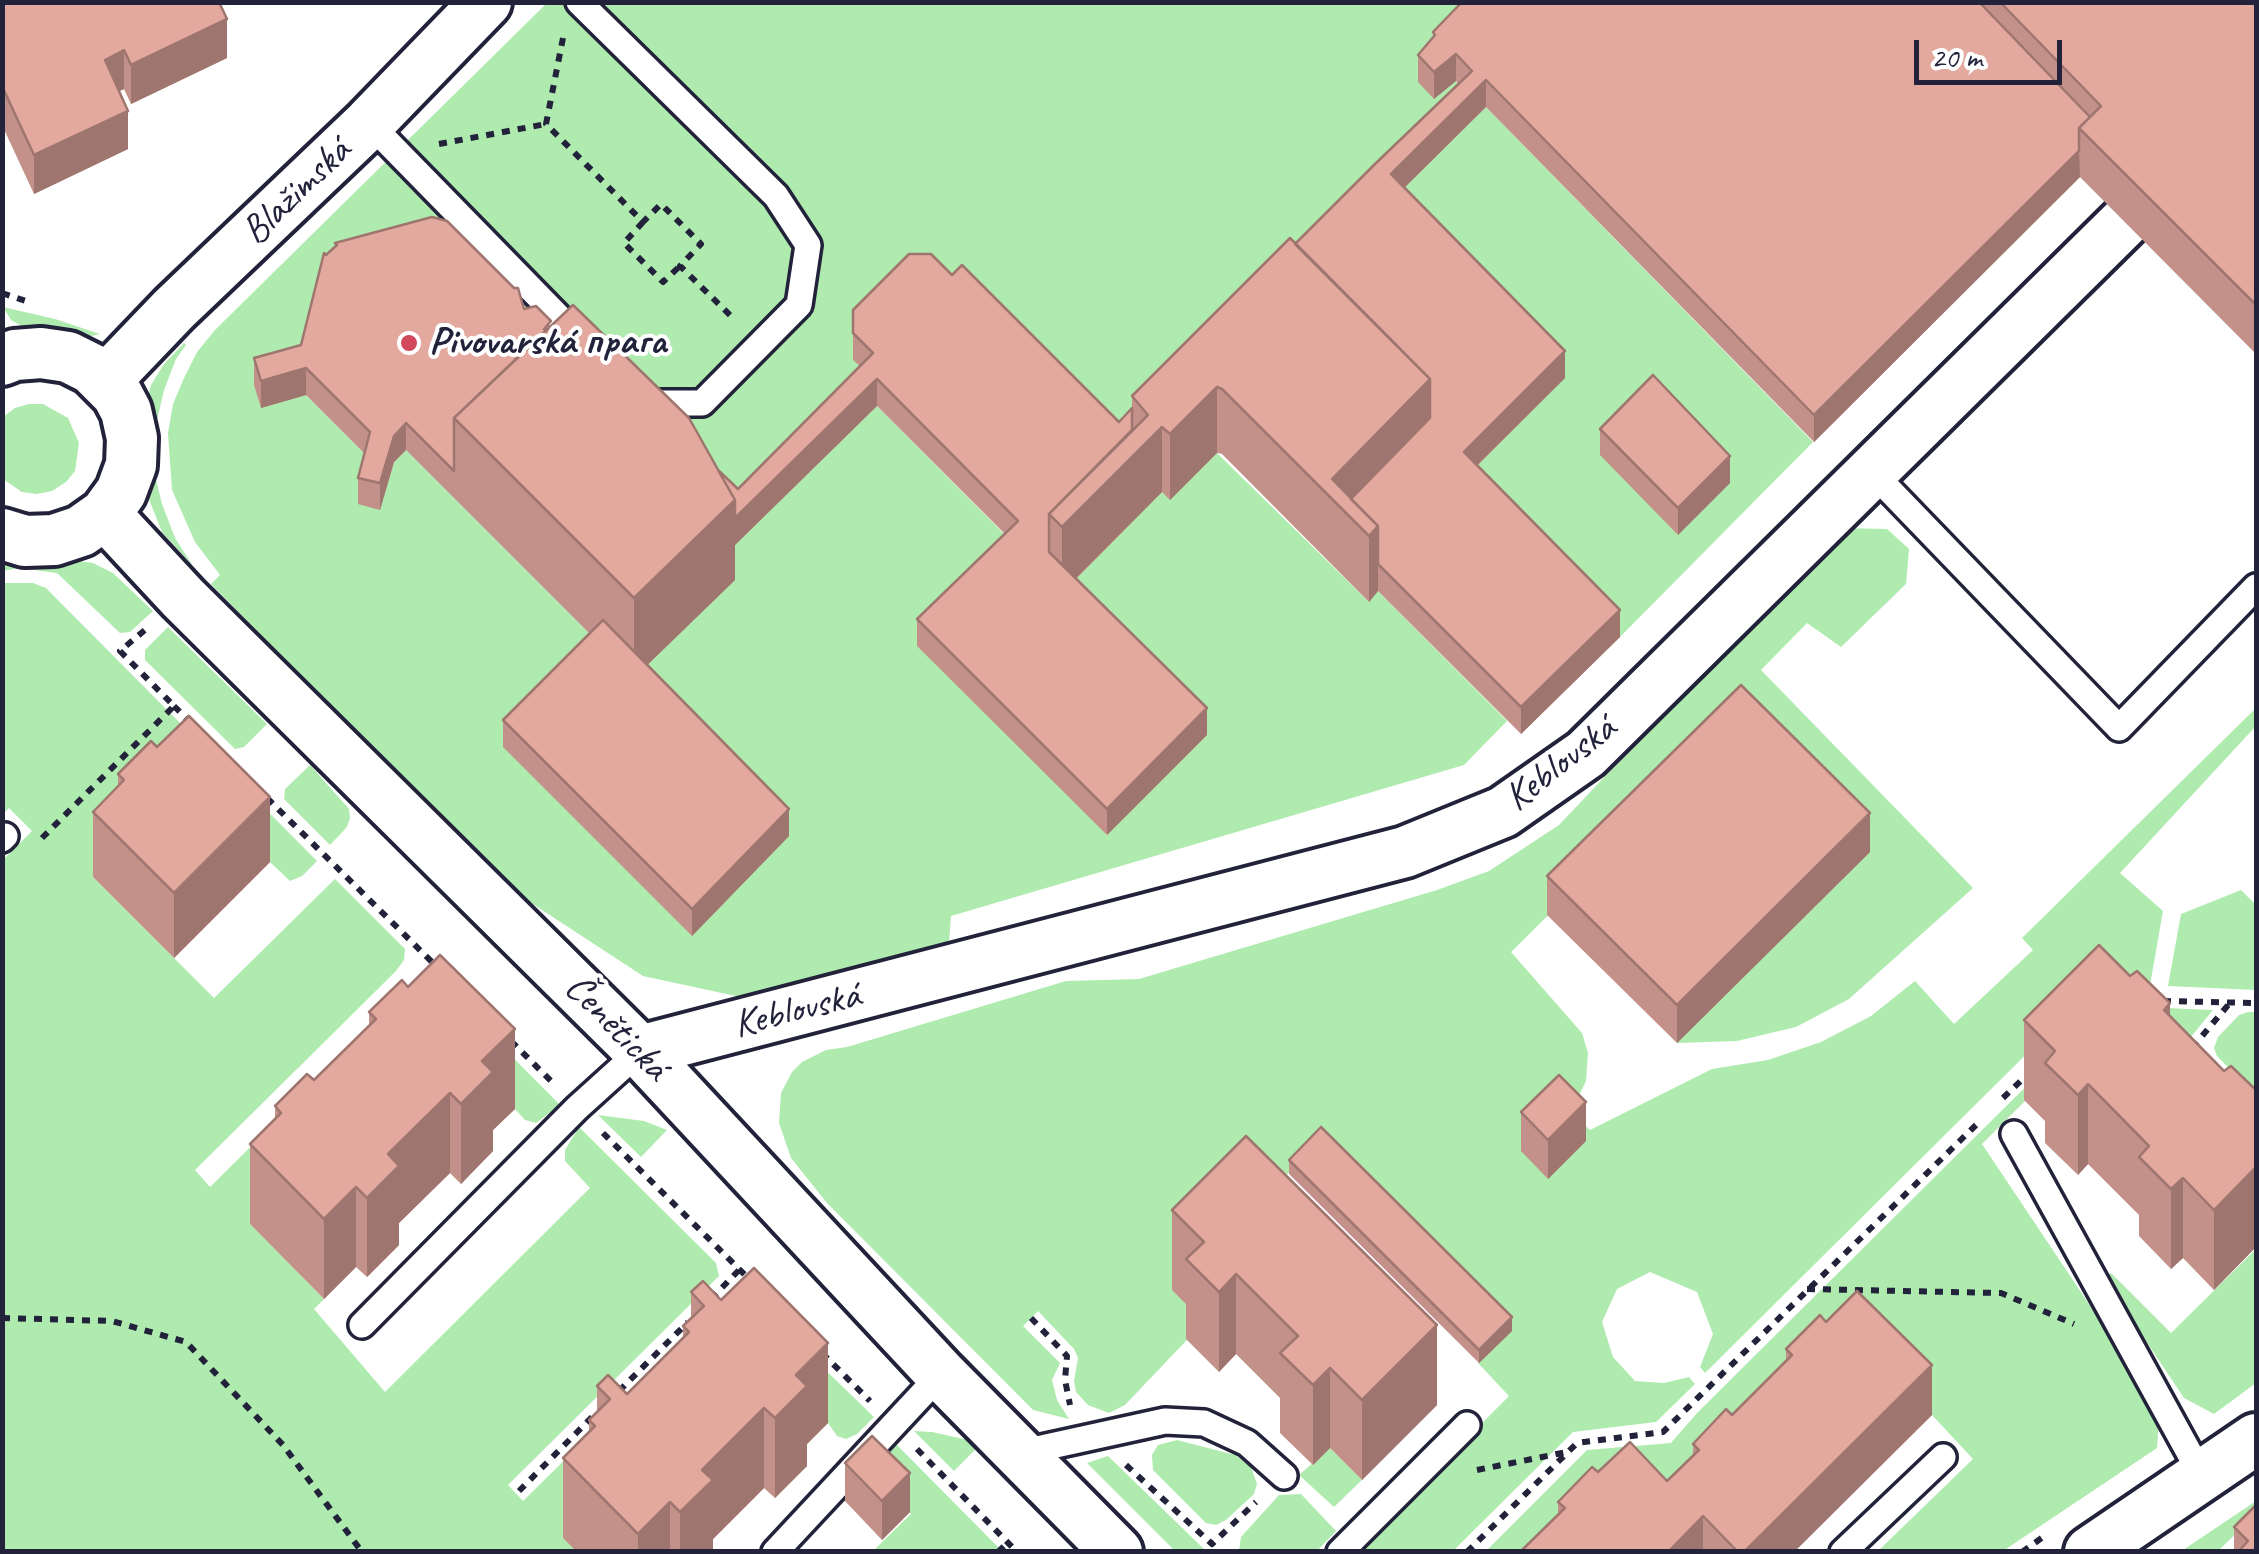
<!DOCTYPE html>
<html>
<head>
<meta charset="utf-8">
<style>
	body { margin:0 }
	#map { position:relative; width:2259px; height:1554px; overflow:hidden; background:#fff; font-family:Caveat,sans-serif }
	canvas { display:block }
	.frame { position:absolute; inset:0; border:5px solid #22223b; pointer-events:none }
	.scale { position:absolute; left:1914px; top:40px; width:148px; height:45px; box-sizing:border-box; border:5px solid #22223b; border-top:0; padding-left:12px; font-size:30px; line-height:35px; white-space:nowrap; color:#22223b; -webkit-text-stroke:8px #fff; paint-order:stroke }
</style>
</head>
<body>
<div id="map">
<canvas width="2259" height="1554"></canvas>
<div class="frame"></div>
<div class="scale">20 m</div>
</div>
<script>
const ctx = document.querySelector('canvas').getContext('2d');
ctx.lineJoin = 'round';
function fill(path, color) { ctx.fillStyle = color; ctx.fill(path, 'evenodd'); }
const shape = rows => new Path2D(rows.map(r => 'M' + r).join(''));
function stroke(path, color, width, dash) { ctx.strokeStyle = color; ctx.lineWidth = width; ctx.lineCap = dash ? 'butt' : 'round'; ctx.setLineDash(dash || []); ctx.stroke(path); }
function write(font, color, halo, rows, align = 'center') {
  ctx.font = font + ' Caveat,sans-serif'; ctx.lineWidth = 8; ctx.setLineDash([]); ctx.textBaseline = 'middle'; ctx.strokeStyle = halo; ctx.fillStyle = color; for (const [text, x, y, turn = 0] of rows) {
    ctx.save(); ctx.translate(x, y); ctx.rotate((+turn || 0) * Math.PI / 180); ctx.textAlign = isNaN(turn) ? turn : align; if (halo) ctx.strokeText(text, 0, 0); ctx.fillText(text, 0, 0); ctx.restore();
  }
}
fill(shape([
	[547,3,1489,3,1435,98,1456,81,1472,98,1119,448,873,380,738,516,306,395,370,459,380,509,394,462,406,450,634,678,734,580,717,562,877,406,1018,548,1106,835,1207,735,1062,592,1162,492,1170,499,1217,453,1368,601,1378,591,1507,721,1464,765,951,916,949,942,923,966,759,1001,643,976,513,891,211,584,220,575,195,542,172,490,168,433,173,404,184,378,197,352,215,330],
	[1486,107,1813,442,1620,637,1464,478,1391,201],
	[3,307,55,319,100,334,78,339,29,330,11,320],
	[184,343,186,345,176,359,164,390,156,425,154,471,162,504,175,538,193,566,162,532,146,492,145,408,151,385,164,364],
	[29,404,43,404,68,418,79,443,75,471,66,482,52,491,37,494,22,492,3,479,3,417,15,408],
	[1840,528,1887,529,1909,549,1906,584,1841,647,1807,623,1761,670,1973,888,1849,999,1796,1027,1737,1041,1677,1043,1741,724,1511,952,1582,1033,1588,1053,1586,1081,1571,1112,1590,1130,1712,1069,1768,1060,1821,1042,1871,1016,1915,981,1954,1024,2033,950,2022,938,2256,708,2256,726,2120,873,2163,911,2150,985,2099,982,1705,1373,1700,1367,1713,1334,1697,1292,1650,1272,1617,1289,1602,1322,1613,1357,1635,1381,1664,1383,1689,1377,1695,1384,1656,1422,1573,1432,1453,1551,1355,1551,1509,1396,1478,1363,1510,1331,1320,1141,1173,1290,1204,1322,1125,1405,1109,1413,1088,1405,1076,1392,1074,1381,1078,1358,1074,1349,1038,1311,1023,1326,1060,1363,1052,1380,1057,1400,1069,1419,1033,1410,827,1203,791,1158,779,1123,781,1093,792,1072,802,1062,826,1050,847,1047,1066,981,1139,979,1437,890,1489,871,1559,825],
	[3,557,56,558,93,563,113,573,153,611,130,632,120,633,57,573,19,568,3,571],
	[3,583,33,583,46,588,317,861,302,876,290,881,270,862,93,877,214,998,335,879,405,949,404,960,396,971,195,1170,210,1187,417,982,437,981,560,1105,536,1123,525,1120,515,1109,250,1224,324,1299,314,1309,385,1392,590,1188,565,1161,565,1150,579,1127,716,1263,719,1276,508,1485,523,1501,702,1324,813,1358,874,1417,857,1434,846,1439,837,1436,828,1423,563,1538,577,1551,3,1551,2,861,32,831,9,808,3,814],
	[168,627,267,724,244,747,235,749,145,660,145,650],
	[310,765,349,809,350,818,347,827,330,845,284,799,285,789],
	[2241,890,2256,905,2256,990,2168,986,2181,914],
	[2119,1006,2213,1010,2180,1050,2099,1027,1982,1144,2151,1397,2159,1419,2157,1448,2003,1551,1878,1551,1973,1459,1932,1415,1792,1404,1559,1551,1485,1552,1587,1450,1671,1443,1697,1413,2101,1012],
	[2248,1012,2256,1012,2256,1096,2217,1056,2214,1048,2218,1037,2239,1015],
	[598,1115,644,1121,667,1130,641,1157],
	[2256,1249,2256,1383,2214,1414,2184,1398,2104,1278,2111,1273,2171,1333],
	[914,1431,932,1432,982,1443,954,1471],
	[892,1440,1002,1551,873,1551,911,1514,866,1466],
	[1177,1440,1235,1455,1251,1467,1257,1484,1254,1494,1226,1520,1216,1525,1206,1523,1153,1470,1152,1455,1158,1445],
	[1330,1448,1362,1480,1334,1507,1299,1475],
	[1108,1456,1206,1551,1175,1551,1087,1463],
	[1301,1494,1336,1531,1317,1551,1239,1551,1241,1537,1279,1495],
	[2256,1501,2256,1514,2218,1551,2180,1552]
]), '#afeaaf');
const service = shape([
	[579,2,776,196,808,245,799,305,702,403,651,403,641,395],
	[369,123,582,341],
	[1871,471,2119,728,2256,587],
	[2,839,5,836],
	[2014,1134,2202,1476],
	[362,1325,577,1108,640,1051],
	[1019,1453,1165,1421,1204,1423,1247,1443,1284,1476],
	[775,1552,941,1374],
	[1340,1552,1467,1425],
	[1843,1552,1943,1457]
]);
const minor = shape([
	[2,360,15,355,41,353,68,357,92,369,117,394,126,411,132,438,131,465,121,492,105,514,81,531,54,540,25,541,2,534],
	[106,380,174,309,369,123,486,2],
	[105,514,183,598,640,1051,941,1374,1117,1552],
	[640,1051,1405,852,1503,812,1586,754,2164,183,2256,86],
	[2090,1552,2256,1439]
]);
stroke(service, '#22223b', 32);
stroke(minor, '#22223b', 58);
stroke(shape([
	[563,38,546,124,643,222,661,204,701,244,680,266,733,318],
	[439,144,546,124],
	[643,222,624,243,663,282,680,266],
	[2,293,29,302],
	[174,706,190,722],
	[267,798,435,965],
	[42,838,174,706,120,651,146,629],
	[2163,1001,2256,1003],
	[511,1041,552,1082],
	[2192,1048,2229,1004],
	[2003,1098,2030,1072],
	[603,1133,750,1280],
	[1807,1289,2001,1293,2074,1324],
	[711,1299,739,1270],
	[2,1318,112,1321,186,1342,283,1445,362,1552],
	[1031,1318,1067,1356,1065,1380,1070,1405],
	[822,1353,870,1401],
	[619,1391,688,1322],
	[917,1449,1017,1552],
	[1126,1465,1212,1544,1256,1502],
	[1477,1470,1567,1452],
	[519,1491,592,1417],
	[998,1552,1008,1542],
	[1467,1552,1577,1443,1663,1432,1976,1125],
	[2022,1552,2043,1537]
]), '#22223b', 6, [8, 8]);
stroke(service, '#fff', 25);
stroke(minor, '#fff', 50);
fill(shape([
	[2,2,227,58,131,104,124,89,119,91,128,149,34,194,2,125],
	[1462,2,2256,2,2256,354,2080,177,1814,442,1486,107,1404,188,1565,378,1478,465,1620,637,1521,734,1378,591,1369,602,1222,454,1217,453,1170,500,1162,492,1076,579,1207,735,1107,835,917,646,917,619,1005,534,877,406,735,545,735,580,647,665,789,836,692,936,503,747,503,720,590,634,406,450,394,462,380,510,358,504,358,478,364,453,306,395,261,408,254,385,254,358,301,345,326,255,335,246,335,243,524,309,551,326,718,470,738,489,860,366,853,360,853,310,952,275,1119,422,1132,408,1132,396,1295,244,1459,84,1456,81,1434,99,1418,82,1418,55,1433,38,1433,32],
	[1600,429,1730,483,1678,535,1600,455],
	[118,774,270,862,174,958,93,877,93,812,118,786],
	[1870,852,1677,1043,1547,915,1547,876],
	[369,1012,515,1109,493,1130,493,1151,461,1184,450,1173,399,1223,399,1245,367,1277,356,1267,324,1299,250,1224,250,1144,275,1119,275,1106,314,1080,369,1025],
	[2170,1016,2224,1071,2256,1090,2256,1247,2214,1290,2183,1258,2171,1269,2139,1236,2139,1215,2088,1164,2078,1175,2045,1143,2045,1121,2024,1100,2024,1020],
	[1521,1112,1586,1141,1548,1179,1521,1151],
	[1289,1160,1512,1331,1479,1363,1289,1174],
	[1172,1210,1437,1405,1362,1480,1330,1448,1313,1465,1280,1433,1280,1398,1236,1354,1219,1372,1186,1339,1186,1304,1172,1290],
	[691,1292,828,1423,807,1444,807,1466,775,1498,764,1488,713,1539,713,1552,577,1552,563,1538,563,1458,589,1432,589,1420,597,1412,597,1386,627,1394,683,1338,683,1326,691,1318],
	[1786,1349,1932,1415,1794,1552,1520,1552,1558,1514,1558,1502,1598,1472,1667,1481,1693,1456,1693,1444,1732,1415,1786,1361],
	[845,1463,910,1512,882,1540,845,1501],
	[2256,1505,2256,1552,2234,1552,2234,1527]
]), '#c39189');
fill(shape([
	[227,19,227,58,131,104,131,65],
	[124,50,124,89,105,98,105,60],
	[1456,54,1456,81,1434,99,1434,72],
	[1486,80,1486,107,1391,201,1391,174],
	[128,111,128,149,34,194,34,155],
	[2079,151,2080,177,1814,442,1814,415],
	[1565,351,1565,378,1464,478,1464,452],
	[306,368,306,395,261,408,261,381],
	[877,379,877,406,735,545,735,580,634,678,634,598,735,500],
	[1430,379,1430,444,1354,522,1332,479],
	[1217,387,1217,453,1170,500,1170,434],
	[406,423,406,450,394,462,380,510,380,483,394,436],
	[1162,427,1162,492,1062,592,1062,527],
	[1730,456,1730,483,1678,535,1678,508],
	[1378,526,1378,591,1369,602,1369,536],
	[1620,610,1620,637,1521,734,1521,707],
	[1207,708,1207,735,1107,835,1107,809],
	[270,797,270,862,174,958,174,893],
	[789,809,789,836,692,936,692,909],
	[1870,813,1870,852,1677,1043,1677,1005],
	[2170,1003,2170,1083,2164,1010],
	[515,1029,515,1109,493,1130,493,1151,461,1184,461,1104,482,1061],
	[2088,1084,2088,1164,2078,1175,2078,1095],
	[450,1093,450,1173,399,1223,399,1245,367,1277,367,1198,388,1154],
	[1586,1102,1586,1141,1548,1179,1548,1140],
	[2256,1103,2256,1247,2214,1290,2214,1210],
	[2183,1178,2183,1258,2171,1269,2171,1189],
	[356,1187,356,1267,324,1299,324,1219],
	[1236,1274,1236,1354,1219,1372,1219,1292],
	[1512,1317,1512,1331,1479,1363,1479,1350],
	[1437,1325,1437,1405,1362,1480,1362,1400],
	[828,1343,828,1423,807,1444,807,1466,775,1498,775,1418,796,1375],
	[1932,1365,1932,1415,1794,1552,1744,1552],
	[1330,1368,1330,1448,1313,1465,1313,1385],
	[764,1408,764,1488,713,1539,713,1552,680,1552,680,1512,702,1470],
	[910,1473,910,1512,882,1540,882,1501],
	[670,1502,670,1552,638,1552,638,1534],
	[1703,1516,1703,1552,1668,1552]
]), '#9f766f');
const building = shape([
	[2,2,219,2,227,19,131,65,124,50,105,60,128,111,34,155,2,86,2,2],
	[1462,2,1979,2,2090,117,2079,128,2079,151,1814,415,1486,80,1391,174,1565,351,1464,452,1620,610,1521,707,1378,564,1378,526,1351,499,1430,418,1430,379,1295,244,1375,164,1472,71,1456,54,1434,72,1418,55,1435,35,1433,32,1462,2],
	[2000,2,2256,2,2256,305,2079,128,2101,106,2000,2],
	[432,217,447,221,514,288,518,288,524,309,536,306,551,321,544,329,546,331,454,418,454,471,406,423,394,436,380,483,358,478,370,432,306,368,261,381,254,358,301,345,324,253,326,255,337,245,335,243,432,217],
	[1290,238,1430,379,1332,479,1378,526,1369,536,1222,389,1217,387,1170,434,1162,427,1062,527,1049,514,1148,415,1132,396,1290,238],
	[909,254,931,254,952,275,962,265,1119,422,1132,408,1132,430,1049,514,1049,552,1207,708,1107,809,917,619,1018,521,877,379,735,518,735,500,718,470,738,489,873,353,853,333,853,310,909,254],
	[573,305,689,418,735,500,634,598,454,418,573,305],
	[1653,375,1730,456,1678,508,1600,429,1653,375],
	[603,620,789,809,692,909,503,720,603,620],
	[1741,685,1870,813,1677,1005,1547,876,1741,685],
	[189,716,270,797,174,893,93,812,124,780,118,774,151,741,157,747,189,716],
	[2099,945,2130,976,2137,971,2170,1003,2164,1010,2224,1071,2231,1066,2256,1090,2256,1167,2214,1210,2183,1178,2171,1189,2139,1157,2149,1146,2088,1084,2078,1095,2045,1063,2055,1051,2024,1020,2099,945],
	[440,955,515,1029,482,1061,493,1072,461,1104,450,1093,388,1154,399,1166,367,1198,356,1187,324,1219,250,1144,281,1113,275,1106,307,1074,314,1080,376,1019,369,1012,402,980,408,987,440,955],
	[1559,1075,1586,1102,1548,1140,1521,1112,1559,1075],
	[1321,1127,1512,1317,1479,1350,1289,1160,1321,1127],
	[1246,1136,1437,1325,1362,1400,1330,1368,1313,1385,1280,1353,1298,1336,1236,1274,1219,1292,1186,1259,1204,1242,1172,1210,1246,1136],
	[754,1268,828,1343,796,1375,807,1386,775,1418,764,1408,702,1470,713,1480,680,1512,670,1502,638,1534,563,1458,595,1426,589,1420,610,1399,597,1386,608,1375,627,1394,689,1332,683,1326,704,1306,691,1292,703,1281,721,1300,754,1268],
	[1857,1291,1932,1365,1744,1552,1738,1552,1703,1516,1668,1552,1520,1552,1565,1508,1558,1502,1592,1467,1598,1472,1630,1442,1667,1481,1699,1450,1693,1444,1726,1409,1732,1415,1792,1355,1786,1349,1820,1315,1826,1322,1857,1291],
	[872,1436,910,1473,882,1501,845,1463,872,1436],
	[2256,1505,2256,1552,2238,1552,2248,1541,2234,1527,2256,1505]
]);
fill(building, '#e3a99f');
stroke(building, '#9f766f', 2.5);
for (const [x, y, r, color] of [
	[409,343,10,"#d1495b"]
]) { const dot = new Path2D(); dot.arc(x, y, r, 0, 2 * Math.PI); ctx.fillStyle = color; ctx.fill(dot); stroke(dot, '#fff', 4); }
write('40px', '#22223b', '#fff', [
	["Blažimská",297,192,-44],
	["Keblovská",1561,764,-38],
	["Keblovská",797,1011,-14],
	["Čenětická",616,1028,46]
]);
write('bold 40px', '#22223b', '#fff', [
	["Pivovarská прага",429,343]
], 'left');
</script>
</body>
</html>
